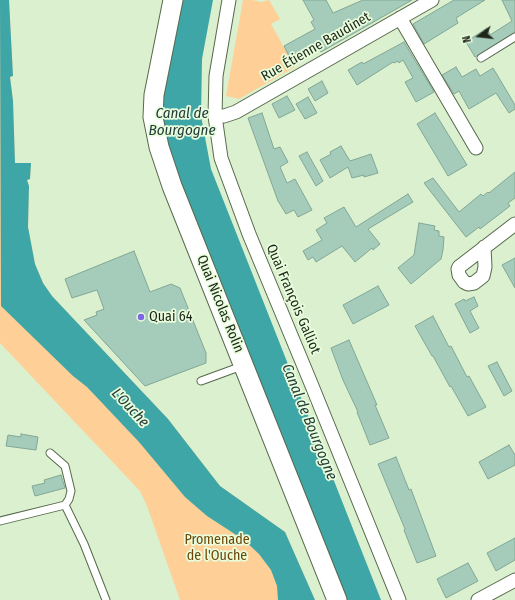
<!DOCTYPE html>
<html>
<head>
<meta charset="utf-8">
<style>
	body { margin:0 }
	#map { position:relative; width:515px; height:600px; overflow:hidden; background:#dbf0cf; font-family:"Fira Sans Condensed",sans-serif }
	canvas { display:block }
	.north { position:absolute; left:459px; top:16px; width:40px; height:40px; -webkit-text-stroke:3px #e8fddc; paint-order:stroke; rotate:255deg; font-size:11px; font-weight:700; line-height:16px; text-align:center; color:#1e2519 }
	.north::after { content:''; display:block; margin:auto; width:14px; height:18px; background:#1e2519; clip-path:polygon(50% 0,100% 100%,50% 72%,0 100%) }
</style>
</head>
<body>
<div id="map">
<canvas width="515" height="600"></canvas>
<div class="north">N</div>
</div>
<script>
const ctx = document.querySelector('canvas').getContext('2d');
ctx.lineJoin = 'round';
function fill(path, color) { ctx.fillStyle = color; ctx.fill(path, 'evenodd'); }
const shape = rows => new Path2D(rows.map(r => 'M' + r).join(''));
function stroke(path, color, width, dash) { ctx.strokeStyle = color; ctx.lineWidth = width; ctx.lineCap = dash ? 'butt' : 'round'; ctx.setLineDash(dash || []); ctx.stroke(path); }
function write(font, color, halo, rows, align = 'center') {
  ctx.font = font + ' "Fira Sans Condensed",sans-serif'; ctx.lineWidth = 3.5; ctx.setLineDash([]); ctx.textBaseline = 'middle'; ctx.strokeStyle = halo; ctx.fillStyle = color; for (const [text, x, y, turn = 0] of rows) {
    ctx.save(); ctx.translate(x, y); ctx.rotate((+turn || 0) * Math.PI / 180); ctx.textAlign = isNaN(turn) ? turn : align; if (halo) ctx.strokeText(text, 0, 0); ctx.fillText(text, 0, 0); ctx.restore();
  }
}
fill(shape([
	[0,0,9,0,13,76,10,77,13,101,15,163,31,163,30,179,27,180,29,186,28,227,35,264,43,283,52,296,168,419,220,486,285,532,315,600,180,600,147,506,140,491,0,343],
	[243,0,252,0,261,2,269,0,280,19,271,24,295,67,239,99,226,96]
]), '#fed097');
fill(shape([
	[0,0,9,0,13,76,10,77,13,101,15,163,31,163,30,179,27,180,29,186,28,227,35,264,43,283,52,296,168,419,220,486,285,532,315,600,278,600,277,586,271,570,259,554,244,540,207,516,185,497,139,442,87,387,73,376,1,306],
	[180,0,213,0,202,59,201,116,211,169,381,600,343,600,175,173,162,127,162,105]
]), '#3ea6a7');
const building = shape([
	[303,0,326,0,333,13,363,0,412,0,321,52,317,45,296,57,294,53,289,56,284,46,315,29,311,22,314,20,303,0],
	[454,0,485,0,456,18,458,23,424,44,413,24,454,0],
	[502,0,515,0,515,32,475,57,466,42,487,28,490,35,512,21,502,0],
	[404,42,434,92,416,102,405,82,413,78,403,60,399,63,398,61,394,63,393,62,357,85,348,70,362,62,363,64,404,42],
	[456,67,462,77,476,69,480,76,493,68,515,105,515,109,509,113,496,93,469,109,459,91,454,94,442,75,456,67],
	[322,81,328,93,315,101,308,89,322,81],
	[287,96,295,110,279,118,272,104,287,96],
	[308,97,317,113,305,119,296,104,308,97],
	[262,113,274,149,280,147,288,162,280,167,287,183,295,179,312,210,298,217,294,210,286,214,278,201,248,118,262,113],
	[435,113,467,165,448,176,417,124,435,113],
	[341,146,350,161,371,154,378,173,364,177,364,175,352,178,348,167,330,178,320,160,331,154,330,152,341,146],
	[307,152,323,181,316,186,299,156,307,152],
	[515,172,515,198,508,203,510,206,480,229,479,227,466,237,424,183,433,178,459,212,481,194,483,196,488,192,489,193,515,172],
	[408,194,413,202,368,229,380,244,373,250,372,248,355,262,342,246,316,262,313,257,308,260,303,251,322,240,316,230,327,223,324,218,344,207,356,227,408,194],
	[419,223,435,226,434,230,439,231,439,236,444,237,443,250,441,259,411,284,398,268,414,255,419,223],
	[134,251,150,292,171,284,180,288,206,353,206,363,145,386,84,320,97,315,96,312,104,309,97,290,72,298,65,279,134,251],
	[515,258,515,288,502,265,515,258],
	[378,286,389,305,353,324,343,305,378,286],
	[474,297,478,306,470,311,479,328,470,333,455,304,464,299,465,301,474,297],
	[433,316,449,347,451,346,467,377,469,376,486,407,468,416,451,386,450,387,433,356,432,356,415,326,433,316],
	[349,340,377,405,375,405,389,438,370,445,357,412,358,412,343,380,331,348,349,340],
	[497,362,512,391,504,396,488,366,497,362],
	[21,434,38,437,36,450,6,446,8,435,21,437,21,434],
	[509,445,515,455,515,465,488,479,479,462,509,445],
	[396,457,409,490,411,489,436,556,417,563,404,530,405,529,378,464,396,457],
	[61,475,65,488,35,496,32,486,45,483,44,480,61,475],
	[515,538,515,560,496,571,487,553,515,538],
	[468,563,478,581,446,598,437,579,468,563]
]);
fill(building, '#a5ccba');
stroke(building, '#81a795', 1);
const lane = shape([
	[481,58,515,37],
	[201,381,242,366],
	[65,505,84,544,106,600],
	[0,521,65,505,69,499,71,491,65,466,50,453]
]);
const street = shape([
	[229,0,216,76,215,116,221,158,249,234,310,381,399,600],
	[400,18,476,148],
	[215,116,224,116,236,112,432,0],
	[484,247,485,267,483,276,474,283,468,284,464,282,459,275,458,269,459,267,515,224],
	[478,600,515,580]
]);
const secondary = shape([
	[173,0,154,95,153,117,159,147,172,186,337,600]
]);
stroke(lane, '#57694c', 9);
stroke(street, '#57694c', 15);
stroke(secondary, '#57694c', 21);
stroke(lane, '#fff', 7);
stroke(street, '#fff', 13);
stroke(secondary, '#fff', 19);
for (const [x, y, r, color] of [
	[141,317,4,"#7c66e1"]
]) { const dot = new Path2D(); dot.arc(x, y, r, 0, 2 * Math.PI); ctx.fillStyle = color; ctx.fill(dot); stroke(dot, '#e8fddc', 1.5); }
write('14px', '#1e2519', '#e8fddc', [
	["Rue Étienne Baudinet",316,47,-30],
	["Quai François Galliot",293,299,67],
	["Quai Nicolas Rolin",220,304,68]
]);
write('14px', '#1e2519', '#e8fddc', [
	["Quai 64",149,317]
], 'left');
write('14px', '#6e4708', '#e8fddc', [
	["Promenade",217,540],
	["de l'Ouche",217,556]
]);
write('italic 15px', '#243b3b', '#e8fddc', [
	["Canal de",182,114],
	["Bourgogne",182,131],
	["L'Ouche",130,408,47],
	["Canal de Bourgogne",309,422,68]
]);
</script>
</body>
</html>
